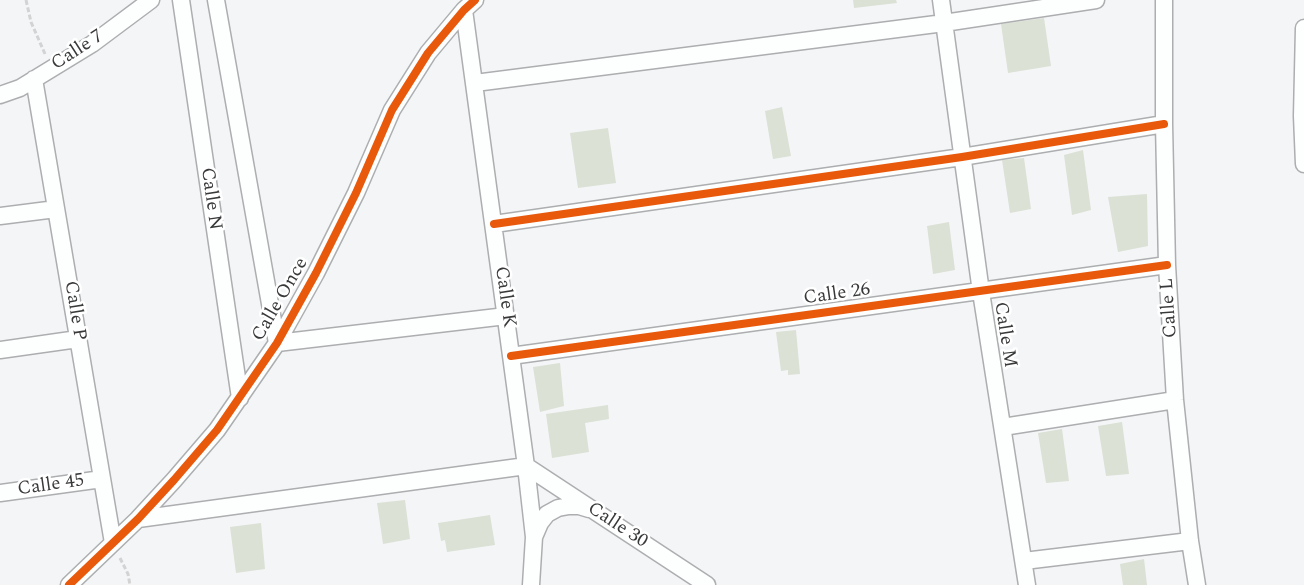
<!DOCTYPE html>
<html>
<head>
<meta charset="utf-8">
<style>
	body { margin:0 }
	canvas { display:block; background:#f3f5f7 }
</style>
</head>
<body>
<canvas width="1304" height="585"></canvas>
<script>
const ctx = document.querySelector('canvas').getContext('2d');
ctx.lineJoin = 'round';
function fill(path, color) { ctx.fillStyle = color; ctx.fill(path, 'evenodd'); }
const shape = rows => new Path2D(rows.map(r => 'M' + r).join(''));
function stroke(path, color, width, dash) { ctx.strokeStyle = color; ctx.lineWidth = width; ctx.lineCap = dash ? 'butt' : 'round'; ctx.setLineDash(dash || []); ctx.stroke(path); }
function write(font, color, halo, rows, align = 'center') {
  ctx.font = font + ' Spectral,serif'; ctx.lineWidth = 5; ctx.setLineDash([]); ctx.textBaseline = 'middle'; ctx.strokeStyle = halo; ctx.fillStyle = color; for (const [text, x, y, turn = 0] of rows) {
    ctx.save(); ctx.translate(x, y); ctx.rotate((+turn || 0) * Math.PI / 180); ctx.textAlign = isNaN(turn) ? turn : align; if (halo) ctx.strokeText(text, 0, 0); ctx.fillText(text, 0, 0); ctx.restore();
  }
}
fill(shape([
	[853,0,896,0,897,3,854,8],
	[1044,18,1051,66,1008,73,1001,24],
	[782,107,791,156,773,159,765,111],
	[608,128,616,183,578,188,570,133],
	[1083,150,1091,210,1072,215,1064,155],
	[1024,158,1031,209,1010,213,1002,160],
	[1147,194,1148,246,1118,252,1108,197],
	[949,222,955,270,933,274,927,226],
	[796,330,800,374,788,375,788,370,781,371,776,332],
	[560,363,564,406,540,412,533,367],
	[608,405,609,419,585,423,589,452,552,458,546,414],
	[1122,422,1129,474,1106,476,1098,426],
	[1062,429,1069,481,1046,483,1038,433],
	[405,500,410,539,383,544,377,503],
	[490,515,495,545,447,552,445,540,441,541,438,523],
	[261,523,265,569,236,573,230,527],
	[1144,559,1147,585,1123,585,1120,564]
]), '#dce1d5');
const minor = shape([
	[181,0,240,398],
	[216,0,277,343,506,316],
	[941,0,981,292,1027,585],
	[1164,0,1164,124,1167,265,1175,400,1190,541,1197,585],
	[464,10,526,466,534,537,531,585],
	[1304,28,1302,116,1304,164],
	[34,79,113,543],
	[475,83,944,23,1096,0],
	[0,95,20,88,92,44,151,0],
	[0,216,56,209],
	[494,224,962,157,1164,124],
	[0,350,78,339],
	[511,356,1167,265],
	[1003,427,1175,400],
	[0,493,102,479],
	[138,519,526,466,707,585],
	[534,537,540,523,547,514,558,508,569,506,579,506,589,509],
	[1024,561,1190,541],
	[69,585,138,519,174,480,217,430,277,343,316,273,356,193,392,110,428,53,464,10,475,0]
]);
stroke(minor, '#adaeb0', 19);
stroke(shape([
	[26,0,31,22,45,54],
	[120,558,128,574,130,585]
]), '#d3d3d3', 3, [5, 2.5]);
stroke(minor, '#fdfefe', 16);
stroke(shape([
	[494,224,962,157,1164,124],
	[511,356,1167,265],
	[69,585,138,519,174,480,217,430,277,343,316,273,356,193,392,110,428,53,464,10,475,0]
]), '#e8590c', 8);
write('19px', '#38393a', '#fff', [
	["Calle 7",78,51,-33],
	["Calle N",210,199,82],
	["Calle 26",837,295,-8],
	["Calle K",504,297,82],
	["Calle Once",281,300,-60],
	["Calle L",1170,308,-94],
	["Calle P",74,311,81],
	["Calle M",1004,335,81],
	["Calle 45",51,486,-8],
	["Calle 30",617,526,33]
]);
</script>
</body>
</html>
